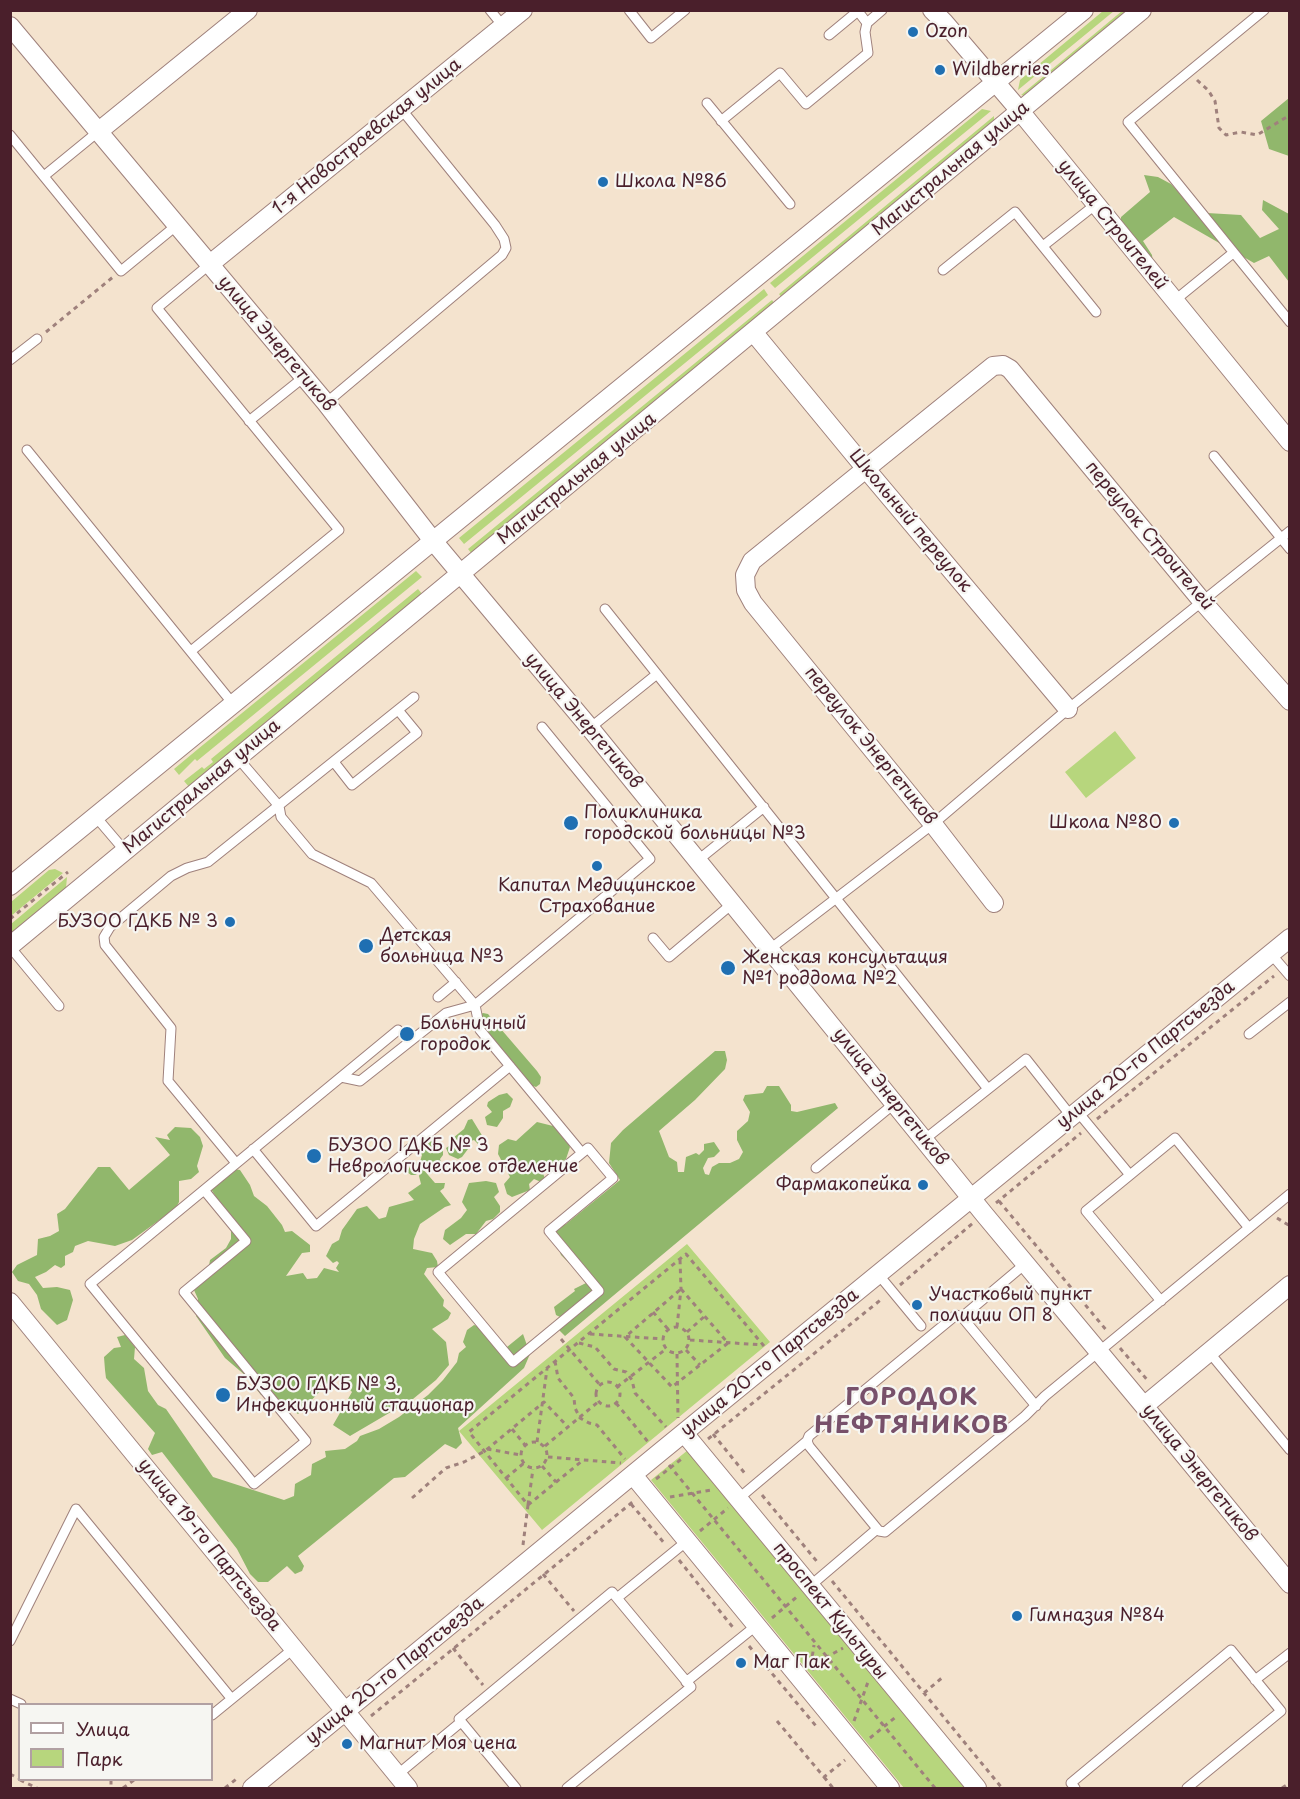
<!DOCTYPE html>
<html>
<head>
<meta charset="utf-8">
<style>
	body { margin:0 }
	#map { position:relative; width:1300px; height:1799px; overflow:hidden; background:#f4e3ce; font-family:"Playpen Sans",sans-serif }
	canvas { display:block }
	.frame { position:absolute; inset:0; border:12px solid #4a1f2b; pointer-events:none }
	.legend { position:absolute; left:18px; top:1703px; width:195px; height:78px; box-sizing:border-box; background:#f6f6f2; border:2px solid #b1a0a2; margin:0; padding:8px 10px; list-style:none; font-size:18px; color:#4a1f2b }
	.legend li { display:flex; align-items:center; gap:12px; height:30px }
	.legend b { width:30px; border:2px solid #b1a0a2 }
</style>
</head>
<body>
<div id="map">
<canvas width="1300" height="1799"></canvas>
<div class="frame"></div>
<ul class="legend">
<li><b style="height:8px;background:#fff"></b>Улица</li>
<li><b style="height:16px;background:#b7d67d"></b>Парк</li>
</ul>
</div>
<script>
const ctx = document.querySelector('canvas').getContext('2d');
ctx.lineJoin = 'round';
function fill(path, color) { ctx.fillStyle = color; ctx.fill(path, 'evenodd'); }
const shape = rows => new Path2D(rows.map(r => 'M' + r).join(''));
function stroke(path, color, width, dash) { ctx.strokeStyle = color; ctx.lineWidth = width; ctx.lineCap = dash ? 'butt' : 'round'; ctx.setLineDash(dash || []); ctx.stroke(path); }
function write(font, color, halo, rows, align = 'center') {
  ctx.font = font + ' "Playpen Sans",sans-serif'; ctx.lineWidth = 4.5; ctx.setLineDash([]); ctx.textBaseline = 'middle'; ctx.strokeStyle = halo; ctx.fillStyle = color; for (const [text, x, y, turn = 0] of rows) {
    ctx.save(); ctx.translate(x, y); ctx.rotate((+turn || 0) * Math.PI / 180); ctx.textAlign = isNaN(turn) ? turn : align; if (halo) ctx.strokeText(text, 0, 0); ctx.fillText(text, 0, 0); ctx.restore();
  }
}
fill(shape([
	[1103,11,1114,11,1018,90,1020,80],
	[1122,11,1129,11,1026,96,1021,95],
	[982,109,991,111,775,288,770,283],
	[994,116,994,124,782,298,779,294],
	[764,289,768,295,464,544,459,538],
	[772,300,775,304,472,554,468,549],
	[416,571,422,577,197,761,195,759,179,775,174,769,198,749],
	[418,589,423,595,189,787,184,781,202,767,204,769,213,762,211,759],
	[1115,731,1136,758,1086,798,1065,772],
	[55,869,63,873,11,916,11,902,49,870],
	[67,877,66,888,11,934,11,924],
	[687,1244,770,1342,542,1530,459,1431],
	[688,1450,967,1788,904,1788,651,1480]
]), '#b7d67d');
fill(shape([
	[1289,98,1289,156,1269,149,1261,121],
	[1144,175,1158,177,1171,184,1186,200,1207,213,1241,215,1260,238,1279,229,1262,210,1263,200,1289,214,1289,282,1269,256,1254,263,1174,217,1143,241,1152,255,1153,263,1121,229,1121,217,1150,192],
	[483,1013,488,1014,537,1071,541,1077,540,1084,536,1087,530,1085,482,1029,479,1015],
	[715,1051,725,1051,727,1060,725,1069,695,1100,659,1131,669,1157,677,1162,678,1172,684,1172,686,1157,696,1153,699,1155,704,1150,704,1144,714,1142,720,1151,714,1157,708,1158,703,1168,705,1174,709,1175,712,1167,719,1163,730,1163,739,1159,743,1152,737,1140,737,1131,748,1121,750,1112,743,1100,745,1095,763,1093,767,1086,779,1086,791,1105,791,1111,797,1112,835,1103,838,1108,565,1336,559,1330,562,1318,556,1315,554,1307,575,1291,574,1289,586,1283,586,1280,561,1255,552,1231,558,1226,566,1224,620,1180,609,1163,611,1143,623,1130],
	[507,1093,513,1099,510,1107,503,1111,503,1118,497,1127,487,1125,485,1117,492,1112,487,1106,488,1102,499,1095],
	[472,1119,483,1137,483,1144,478,1144,474,1140,468,1142,468,1149,462,1157,458,1159,449,1155,446,1148,452,1144,456,1147,458,1144,453,1138,464,1129,468,1120],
	[537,1122,553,1126,564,1135,570,1147,566,1159,553,1167,548,1167,543,1173,545,1179,541,1182,534,1179,529,1184,530,1190,512,1197,507,1194,504,1184,510,1177,498,1154,499,1145,508,1139,516,1141],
	[175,1127,191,1128,200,1137,203,1146,197,1166,199,1172,191,1179,179,1181,179,1202,176,1208,132,1240,115,1246,88,1241,75,1246,73,1252,65,1256,65,1265,61,1268,55,1265,46,1272,35,1277,43,1288,57,1287,70,1290,73,1300,67,1320,57,1325,41,1309,37,1295,29,1284,18,1281,12,1272,17,1265,37,1255,38,1239,50,1236,59,1231,57,1214,65,1209,98,1167,110,1167,129,1190,170,1155,155,1137,170,1140,167,1135],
	[431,1141,443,1146,443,1155,440,1159,442,1165,437,1169,428,1169,423,1167,419,1169,416,1175,411,1175,407,1172,412,1163,420,1162,422,1155,419,1151],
	[422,1168,435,1183,445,1183,444,1188,440,1191,451,1205,445,1207,420,1224,414,1239,413,1249,432,1253,437,1261,438,1267,427,1268,424,1274,444,1300,443,1306,451,1313,448,1319,432,1329,446,1342,449,1365,436,1380,413,1399,350,1436,333,1425,352,1392,339,1378,332,1379,298,1414,276,1398,261,1395,246,1376,225,1358,196,1316,198,1299,194,1290,207,1277,210,1260,226,1248,231,1239,231,1230,223,1208,211,1189,234,1169,240,1170,250,1185,254,1196,267,1206,282,1225,285,1232,292,1231,310,1245,310,1252,302,1253,286,1276,303,1273,307,1279,317,1278,324,1268,339,1272,336,1268,339,1263,337,1261,333,1263,326,1256,332,1244,339,1240,342,1230,357,1209,367,1206,379,1219,386,1217,389,1207,414,1200,408,1193,421,1184,419,1176],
	[486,1181,496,1183,499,1192,494,1197,500,1206,500,1212,493,1219,486,1221,476,1234,466,1234,450,1245,443,1239,445,1230,461,1218,467,1210,462,1202,469,1183],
	[474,1325,488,1329,507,1347,523,1334,530,1354,524,1368,458,1428,462,1443,456,1449,445,1444,405,1477,394,1478,298,1556,304,1566,302,1571,295,1574,287,1566,268,1582,258,1582,250,1574,237,1549,162,1452,152,1455,148,1449,155,1433,106,1378,105,1370,104,1357,114,1348,121,1347,117,1337,125,1335,135,1347,134,1359,144,1368,148,1391,158,1405,166,1409,213,1477,284,1500,294,1496,295,1484,311,1475,312,1464,326,1457,325,1451,345,1449,357,1441,360,1436,379,1429,399,1417,428,1395,443,1380,457,1362,459,1353,466,1347,463,1342,467,1330]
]), '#91b76c');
const service = shape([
	[490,10,503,26],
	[629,10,651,38,685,10],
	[857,10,867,23,882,10],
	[1264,10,1128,122,1290,322],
	[829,35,858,11],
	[707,103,790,204],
	[721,121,780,73,806,104,868,53,865,32,867,23],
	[10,135,121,271,177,225],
	[44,176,99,131],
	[1043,246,1095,205],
	[943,270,1015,212,1096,312],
	[1174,301,1233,253],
	[10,360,37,339],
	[326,403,502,255,506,248,504,239,495,225,402,110],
	[249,421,304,377],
	[27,450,234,705],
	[1214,456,1290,549],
	[605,609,988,1089],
	[191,651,339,530,157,308,210,264],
	[590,728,657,674],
	[237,757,279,806,281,817,312,854,371,883,475,1005,480,1030,582,1153,588,1148,613,1178,549,1231,599,1291,513,1362,438,1272,582,1153],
	[334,762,352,785,417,733,398,710],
	[96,817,125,851],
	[697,861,764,807],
	[653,938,669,957,733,903],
	[10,947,59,1006],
	[770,949,933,824,1068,709,1290,531],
	[1271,954,1290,976],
	[438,997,456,982],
	[1249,1034,1290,1002],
	[341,1077,360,1081,446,1013,475,1005,650,859,542,727],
	[1077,1111,1130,1175],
	[925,1139,1026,1059,1071,1116],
	[253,1149,316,1226,510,1066],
	[236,1163,168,1081,171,1028,105,945,104,937,110,927,171,876,187,868,208,862,414,697],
	[816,1168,895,1103],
	[204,1190,246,1241,184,1292,306,1441,254,1484,90,1284,398,1030],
	[1025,1264,962,1317,1036,1406],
	[878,1274,921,1326],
	[1161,1301,1086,1211,1130,1175,1175,1138,1249,1228],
	[962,1317,956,1315,809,1436,807,1441,809,1446,879,1531,885,1532,1025,1416,1045,1396,1290,1194],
	[1209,1352,1290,1450],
	[738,1499,807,1441],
	[810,1586,877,1529],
	[617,1598,687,1541],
	[10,1641,76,1509,231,1698],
	[1255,1680,1290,1653],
	[686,1682,757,1625],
	[10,1699,21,1704],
	[212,1715,293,1649],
	[397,1775,461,1722],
	[516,1788,459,1719,612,1592,691,1687,567,1788],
	[1075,1788,1071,1783,1231,1650,1281,1711,1187,1788]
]);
const minor = shape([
	[932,10,944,22,1020,111,1290,442],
	[10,26,326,403,434,542,590,728,984,1214,1144,1406,1290,1584],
	[99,131,248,10],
	[210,264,523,10],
	[754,333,866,469,1068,709],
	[10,886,1084,10],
	[994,903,933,824,753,603,746,590,745,575,752,561,993,366,1003,365,1010,369,1202,601,1290,701],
	[10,946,1142,10],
	[10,1302,408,1788],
	[1144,1406,1290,1285],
	[684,1433,977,1788],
	[633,1475,890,1788],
	[252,1788,659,1453,1290,938]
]);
stroke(service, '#9f817c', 11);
stroke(minor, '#9f817c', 20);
stroke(shape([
	[1197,80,1208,90,1215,101,1219,128,1226,135,1241,132,1257,135,1290,115],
	[46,332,113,277],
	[10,919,68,872],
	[1097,1119,1274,976],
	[999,1201,1107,1331],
	[996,1203,1081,1133],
	[1277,1218,1290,1226],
	[900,1285,973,1223],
	[681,1289,728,1343,672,1387,625,1337,681,1289],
	[653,1312,668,1329],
	'663 1340a13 13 0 1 1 26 0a13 13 0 1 1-26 0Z',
	[677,1327,681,1289,680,1259],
	[687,1332,706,1315],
	[590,1334,663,1339],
	[561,1339,600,1385],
	[690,1340,763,1345],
	[579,1343,595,1347,614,1369,626,1372,632,1380,635,1393,666,1427],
	[1120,1348,1149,1382],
	[686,1350,700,1365],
	[677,1354,678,1418],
	[555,1361,558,1378,574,1398,575,1408,580,1418,589,1423,597,1425,625,1459],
	'596 1394a12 12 0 1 1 24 0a12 12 0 1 1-24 0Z',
	[617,1387,666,1349],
	[616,1403,649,1443],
	[512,1429,525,1445],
	[713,1434,747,1476],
	[708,1439,883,1298],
	'521 1455a13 13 0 1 1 26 0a13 13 0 1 1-26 0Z',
	[537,1442,547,1369],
	[545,1446,598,1402],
	[487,1449,521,1455],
	[548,1457,621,1463],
	[669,1465,935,1788],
	[542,1466,556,1482],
	[506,1478,524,1463],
	[656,1479,684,1457],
	[762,1495,819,1564],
	[670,1497,711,1490],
	[412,1498,446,1468,464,1462,485,1451,544,1402,568,1427],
	[631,1504,665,1544],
	[528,1505,582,1461],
	[528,1505,533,1469],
	[700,1531,728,1508],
	[523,1545,528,1505,469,1432,686,1254,764,1346],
	[679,1560,735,1630],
	[543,1574,574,1611],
	[832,1581,1002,1788],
	[772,1618,799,1595],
	[749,1646,816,1726],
	[453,1648,483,1685],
	[811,1665,814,1645],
	[812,1670,827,1657,843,1648],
	[924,1693,943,1677],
	[371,1716,635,1500],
	[777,1721,824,1777,845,1760],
	[854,1721,868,1682],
	[870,1738,897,1716],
	[10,1774,20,1779],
	[824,1777,833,1788],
	[20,1780,37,1788],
	[111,1780,111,1788],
	[123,1788,134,1780],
	[225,1788,239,1777],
	[1282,1788,1290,1783]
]), '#9f817c', 3, [4.5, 4.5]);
stroke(service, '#fff', 9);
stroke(minor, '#fff', 18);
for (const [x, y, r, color] of [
	[913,32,6,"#1f6fb2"],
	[940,70,6,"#1f6fb2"],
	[603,182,6,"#1f6fb2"],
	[571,823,8,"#1f6fb2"],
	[1174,823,6,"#1f6fb2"],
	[597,866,6,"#1f6fb2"],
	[230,922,6,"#1f6fb2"],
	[366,946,8,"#1f6fb2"],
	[728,968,8,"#1f6fb2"],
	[407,1034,8,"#1f6fb2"],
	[314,1156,8,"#1f6fb2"],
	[923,1185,6,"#1f6fb2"],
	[917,1305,6,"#1f6fb2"],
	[223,1395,8,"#1f6fb2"],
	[1017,1616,6,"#1f6fb2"],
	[741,1663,6,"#1f6fb2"],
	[347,1744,6,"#1f6fb2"]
]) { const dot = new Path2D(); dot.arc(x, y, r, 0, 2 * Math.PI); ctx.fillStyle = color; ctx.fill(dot); stroke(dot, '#f6f6f2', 2); }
write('18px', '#4a1f2b', '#f6f6f2', [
	["Ozon",925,32],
	["Wildberries",952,70],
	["Школа №86",615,182],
	["Поликлиника",584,813],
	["городской больницы №3",584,834],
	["Школа №80",1162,823,"right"],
	["Капитал Медицинское",597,886,"center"],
	["Страхование",597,907,"center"],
	["БУЗОО ГДКБ № 3",218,922,"right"],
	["Детская",380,936],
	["больница №3",380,957],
	["Женская консультация",742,958],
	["№1 роддома №2",742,979],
	["Больничный",420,1024],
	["городок",420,1045],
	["БУЗОО ГДКБ № 3",328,1146],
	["Неврологическое отделение",328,1167],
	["Фармакопейка",911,1185,"right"],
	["Участковый пункт",929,1295],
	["полиции ОП 8",929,1316],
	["БУЗОО ГДКБ № 3,",236,1385],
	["Инфекционный стационар",236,1406],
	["Гимназия №84",1029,1616],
	["Маг Пак",753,1663],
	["Магнит Моя цена",359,1744]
], 'left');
write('18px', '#4a1f2b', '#f6f6f2', [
	["1-я Новостроевская улица",367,137,-39],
	["Магистральная улица",951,169,-40],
	["улица Строителей",1112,225,51],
	["улица Энергетиков",276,344,50],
	["Магистральная улица",577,479,-39],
	["Школьный переулок",910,521,50],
	["переулок Строителей",1149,536,50],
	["улица Энергетиков",583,721,50],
	["переулок Энергетиков",870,746,51],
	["Магистральная улица",202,787,-40],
	["улица 20-го Партсъезда",1146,1055,-39],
	["улица Энергетиков",890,1097,51],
	["улица 20-го Партсъезда",770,1363,-39],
	["улица Энергетиков",1199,1473,51],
	["улица 19-го Партсъезда",209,1545,51],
	["проспект Культуры",830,1611,51],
	["улица 20-го Партсъезда",395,1671,-39]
]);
ctx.letterSpacing = '1.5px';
write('bold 24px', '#77506a', '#f6f6f2', [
	["ГОРОДОК",912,1398],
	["НЕФТЯНИКОВ",912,1426]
]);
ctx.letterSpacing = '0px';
</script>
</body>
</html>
